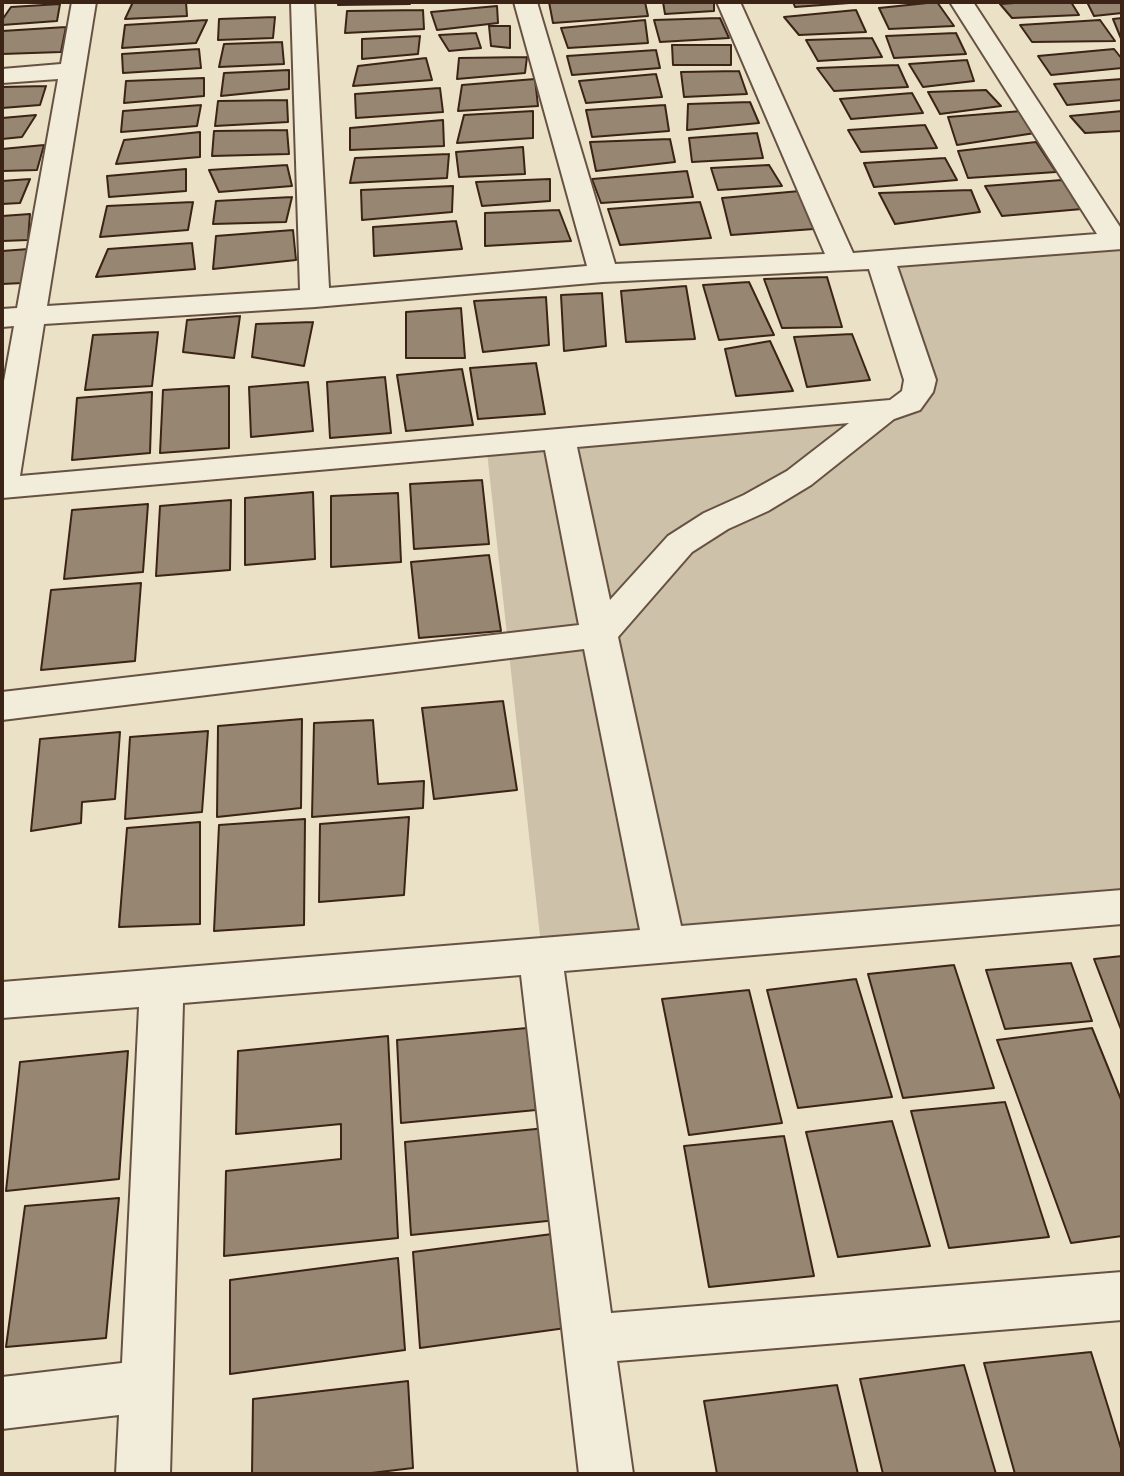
<!DOCTYPE html>
<html>
<head>
<meta charset="utf-8">
<style>
	body { margin:0 }
	#map { position:relative; width:1124px; height:1476px; overflow:hidden; background:#ebe1c7; font-family:"IM FELL Double Pica",serif }
	canvas { display:block }
	.frame { position:absolute; inset:0; border:4px solid #3b2316; pointer-events:none }
</style>
</head>
<body>
<div id="map">
<canvas width="1124" height="1476"></canvas>
<div class="frame"></div>
</div>
<script>
const ctx = document.querySelector('canvas').getContext('2d');
ctx.lineJoin = 'round';
function fill(path, color) { ctx.fillStyle = color; ctx.fill(path, 'evenodd'); }
const shape = rows => new Path2D(rows.map(r => 'M' + r).join(''));
function stroke(path, color, width, dash) { ctx.strokeStyle = color; ctx.lineWidth = width; ctx.lineCap = dash ? 'butt' : 'round'; ctx.setLineDash(dash || []); ctx.stroke(path); }
fill(shape([
	[1122,243,1122,906,542,954,487,452,913,404,884,261]
]), '#cdc1a9');
const building = shape([
	[133,2,186,2,187,16,125,19,133,2],
	[338,2,410,2,410,4,338,5,338,2],
	[549,2,645,2,648,16,553,23,549,2],
	[663,2,714,2,714,11,665,14,663,2],
	[793,2,863,2,795,7,793,2],
	[937,2,954,26,889,29,879,8,937,2],
	[1029,2,1071,2,1079,15,1012,18,1000,4,1029,2],
	[1087,2,1122,2,1122,13,1094,16,1087,2],
	[60,4,57,21,2,25,2,20,11,7,60,4],
	[497,6,498,23,437,30,431,12,497,6],
	[423,10,424,29,345,33,347,11,423,10],
	[856,10,866,32,799,35,784,17,856,10],
	[275,17,273,38,218,40,219,19,275,17],
	[720,18,729,38,660,42,654,20,720,18],
	[1122,18,1122,41,1113,19,1122,18],
	[207,20,196,43,122,48,125,25,207,20],
	[645,20,648,43,568,48,561,28,645,20],
	[1100,20,1115,41,1032,42,1020,25,1100,20],
	[489,26,510,26,510,48,491,46,489,26],
	[66,27,61,52,2,54,2,31,66,27],
	[476,33,481,48,449,51,439,35,476,33],
	[956,33,966,54,894,58,886,36,956,33],
	[420,36,418,54,362,59,362,39,420,36],
	[872,38,882,57,818,61,806,40,872,38],
	[282,42,284,64,219,67,224,44,282,42],
	[672,45,731,45,731,65,673,65,672,45],
	[199,49,201,68,123,73,122,54,199,49],
	[1114,49,1122,59,1122,68,1051,75,1038,56,1114,49],
	[656,50,660,68,572,75,567,56,656,50],
	[527,57,525,73,457,79,459,58,527,57],
	[426,58,432,80,353,86,358,66,426,58],
	[967,60,974,81,923,87,909,64,967,60],
	[898,65,908,87,834,91,817,68,898,65],
	[289,70,289,89,221,96,224,73,289,70],
	[739,71,747,94,684,97,681,72,739,71],
	[656,74,662,97,586,103,579,81,656,74],
	[204,78,204,96,124,103,126,81,204,78],
	[535,79,538,106,458,111,462,85,535,79],
	[1122,79,1122,100,1067,105,1054,84,1122,79],
	[46,86,40,105,2,108,2,87,46,86],
	[440,88,443,112,356,118,355,94,440,88],
	[986,90,1001,106,940,114,928,92,986,90],
	[912,93,923,113,851,119,840,99,912,93],
	[287,100,288,122,215,126,218,101,287,100],
	[750,102,759,123,687,130,688,104,750,102],
	[201,105,197,126,121,132,123,111,201,105],
	[665,105,669,131,592,137,586,110,665,105],
	[533,111,533,138,457,143,464,115,533,111],
	[1022,111,1035,133,957,145,948,117,1022,111],
	[1122,111,1122,131,1085,133,1070,116,1122,111],
	[36,115,22,137,2,139,2,118,36,115],
	[443,120,444,146,350,150,350,128,443,120],
	[925,125,937,148,861,152,848,130,925,125],
	[287,130,289,154,212,156,214,131,287,130],
	[200,132,200,157,116,164,124,140,200,132],
	[757,133,763,158,692,162,689,138,757,133],
	[670,139,675,162,596,171,590,142,670,139],
	[1036,142,1056,172,968,178,958,151,1036,142],
	[44,145,37,170,2,171,2,149,44,145],
	[523,147,525,174,459,177,456,152,523,147],
	[449,154,447,178,350,183,355,158,449,154],
	[945,158,957,180,874,187,864,163,945,158],
	[287,165,292,186,219,192,209,170,287,165],
	[769,165,782,186,718,190,711,168,769,165],
	[186,169,186,191,109,197,107,176,186,169],
	[687,171,693,197,601,203,592,179,687,171],
	[30,179,20,203,2,204,2,181,30,179],
	[550,179,550,201,482,206,476,182,550,179],
	[1062,180,1082,209,1002,216,985,186,1062,180],
	[453,186,452,212,362,220,361,190,453,186],
	[971,190,980,212,895,224,879,193,971,190],
	[800,191,814,229,731,235,722,198,800,191],
	[292,197,286,222,213,224,216,201,292,197],
	[193,202,188,230,100,237,107,206,193,202],
	[700,202,711,238,620,245,608,209,700,202],
	[559,210,571,241,485,246,485,213,559,210],
	[30,214,28,240,2,241,2,216,30,214],
	[456,221,462,249,374,256,373,227,456,221],
	[293,230,296,260,213,269,216,236,293,230],
	[192,243,195,269,96,277,108,249,192,243],
	[29,249,23,283,2,284,2,251,29,249],
	[827,277,842,327,782,328,764,279,827,277],
	[749,282,774,335,719,340,703,285,749,282],
	[686,286,695,339,626,342,621,291,686,286],
	[602,293,606,346,564,351,561,295,602,293],
	[546,297,549,345,483,352,474,301,546,297],
	[461,308,465,358,406,358,406,312,461,308],
	[240,316,234,358,183,352,187,320,240,316],
	[313,322,304,366,252,357,256,324,313,322],
	[158,332,152,386,85,390,93,335,158,332],
	[852,334,870,380,807,387,794,337,852,334],
	[770,341,793,391,736,396,725,349,770,341],
	[536,363,545,414,478,419,470,368,536,363],
	[462,369,473,425,406,431,397,375,462,369],
	[385,377,391,433,330,438,327,382,385,377],
	[308,382,313,431,251,437,249,387,308,382],
	[229,386,229,448,160,453,163,390,229,386],
	[152,392,150,453,72,460,77,398,152,392],
	[482,480,489,544,414,549,410,484,482,480],
	[313,492,315,559,245,565,245,498,313,492],
	[398,493,401,562,331,567,331,496,398,493],
	[231,500,230,570,156,576,160,506,231,500],
	[148,504,143,572,64,579,72,510,148,504],
	[489,555,501,631,419,638,411,562,489,555],
	[141,583,135,661,41,670,51,590,141,583],
	[503,701,517,790,434,799,422,708,503,701],
	[302,719,301,808,217,817,218,726,302,719],
	[373,720,378,784,424,781,423,808,312,817,314,723,373,720],
	[208,731,202,812,125,819,130,737,208,731],
	[120,732,115,799,82,802,81,823,31,831,40,739,120,732],
	[409,817,404,895,319,902,320,824,409,817],
	[305,819,304,925,214,931,219,825,305,819],
	[200,822,200,924,119,927,127,828,200,822],
	[1122,956,1122,1032,1094,959,1122,956],
	[1071,963,1092,1021,1005,1029,986,970,1071,963],
	[954,965,994,1088,903,1098,868,974,954,965],
	[856,979,892,1097,798,1108,767,990,856,979],
	[749,990,782,1123,689,1135,662,999,749,990],
	[527,1028,536,1110,401,1123,397,1040,527,1028],
	[1092,1028,1122,1102,1122,1236,1071,1243,997,1040,1092,1028],
	[388,1036,398,1238,224,1256,226,1171,341,1159,341,1124,236,1134,238,1051,388,1036],
	[128,1051,119,1179,6,1191,20,1062,128,1051],
	[1005,1102,1049,1237,949,1248,911,1111,1005,1102],
	[892,1121,930,1246,838,1257,806,1132,892,1121],
	[546,1128,557,1220,411,1235,405,1142,546,1128],
	[784,1136,814,1276,709,1287,684,1146,784,1136],
	[119,1198,106,1338,6,1347,25,1206,119,1198],
	[552,1234,566,1328,420,1348,413,1252,552,1234],
	[398,1258,405,1350,230,1374,230,1280,398,1258],
	[1091,1352,1122,1452,1122,1474,1015,1474,984,1363,1091,1352],
	[964,1365,996,1474,883,1474,860,1379,964,1365],
	[408,1381,413,1468,363,1474,252,1474,253,1399,408,1381],
	[837,1385,858,1474,717,1474,704,1401,837,1385]
]);
fill(building, '#978672');
stroke(building, '#3b2316', 2);
const minor = shape([
	[72,2,96,2,47,306,300,290,291,2,314,2,329,288,587,266,514,2,537,2,615,264,825,254,717,2,740,2,853,253,1097,234,950,2,973,2,1122,230,1122,249,897,266,936,380,933,392,920,410,894,419,811,485,768,511,728,529,692,552,618,637,681,926,1122,890,1122,924,564,971,611,1313,1122,1272,1122,1320,617,1361,633,1474,579,1474,521,975,183,1003,170,1474,116,1474,119,1415,2,1429,2,1377,122,1363,139,1007,2,1018,2,982,640,930,584,649,2,720,2,692,579,625,545,450,2,498,2,392,14,326,2,327,2,309,17,308,58,79,2,83,2,69,61,64,72,2],
	[869,269,904,380,902,391,890,400,20,476,44,324,315,307,603,282,869,269],
	[849,423,787,471,744,495,704,513,668,536,610,600,577,447,849,423]
]);
stroke(minor, '#675242', 4);
fill(minor, '#f2ecdb');
</script>
</body>
</html>
